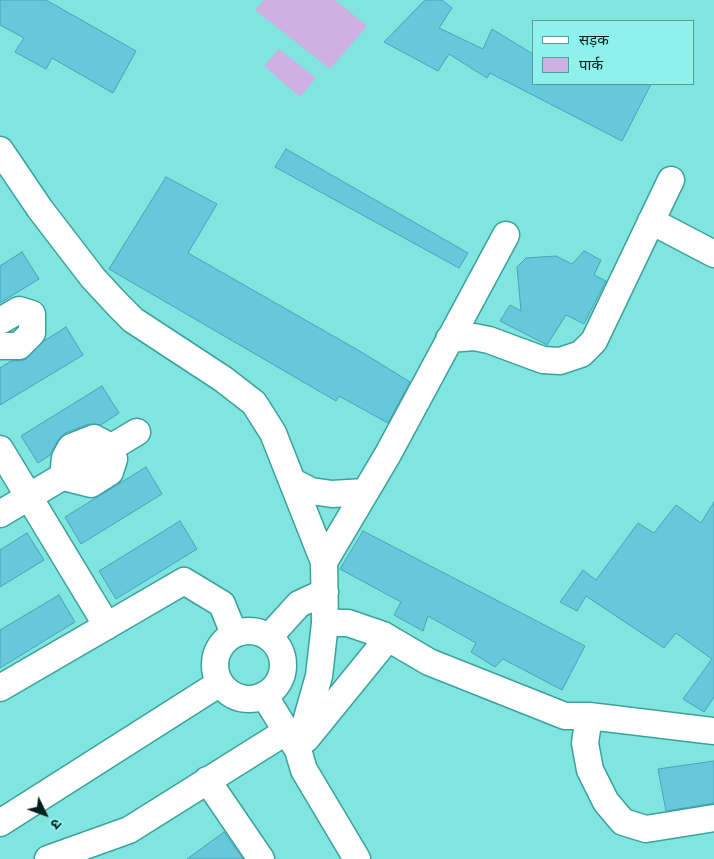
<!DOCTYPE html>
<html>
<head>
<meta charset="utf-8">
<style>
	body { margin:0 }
	#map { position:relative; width:714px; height:859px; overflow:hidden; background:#80e4df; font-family:"Archivo Narrow","Noto Sans Devanagari",sans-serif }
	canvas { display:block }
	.legend { position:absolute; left:532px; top:20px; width:162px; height:65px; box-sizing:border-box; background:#8ef1ec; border:1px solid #559d9a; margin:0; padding:6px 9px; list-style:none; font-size:15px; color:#00201f }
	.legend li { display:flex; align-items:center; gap:10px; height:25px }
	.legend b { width:25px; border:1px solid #559d9a }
	.north { position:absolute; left:20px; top:789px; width:50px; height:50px; -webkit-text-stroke:4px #8ef1ec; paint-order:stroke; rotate:132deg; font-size:14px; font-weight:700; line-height:20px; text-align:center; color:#00201f }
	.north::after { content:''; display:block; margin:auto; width:18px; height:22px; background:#00201f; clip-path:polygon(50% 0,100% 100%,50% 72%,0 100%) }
</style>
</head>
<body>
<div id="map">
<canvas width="714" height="859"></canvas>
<ul class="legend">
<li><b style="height:6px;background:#fff"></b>सड़क</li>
<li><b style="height:14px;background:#ceb0e2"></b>पार्क</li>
</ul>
<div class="north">उ</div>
</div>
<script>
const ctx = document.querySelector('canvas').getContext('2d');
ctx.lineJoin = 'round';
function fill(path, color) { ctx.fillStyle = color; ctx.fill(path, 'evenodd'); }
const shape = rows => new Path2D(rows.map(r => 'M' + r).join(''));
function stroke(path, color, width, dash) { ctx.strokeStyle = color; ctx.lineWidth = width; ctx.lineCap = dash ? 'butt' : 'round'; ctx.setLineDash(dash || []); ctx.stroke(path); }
fill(shape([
	[264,0,335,0,367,26,330,69,255,10],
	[279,49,316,78,300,97,264,66]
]), '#ceb0e2');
const building = shape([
	[0,0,46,0,136,51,113,93,52,58,46,69,15,52,24,38,0,25,0,0],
	[425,0,442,0,452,8,439,28,483,49,492,29,533,54,533,84,651,84,622,141,490,73,487,78,449,54,438,71,384,42,425,0],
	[286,149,468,253,459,268,275,167,286,149],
	[166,177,217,204,188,253,363,353,410,382,388,423,339,396,336,401,109,269,166,177],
	[584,251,601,260,594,275,606,281,584,324,566,315,547,345,500,321,510,305,521,311,517,267,526,258,556,256,572,264,584,251],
	[22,252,39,279,0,303,0,266,22,252],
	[66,327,83,355,0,405,0,368,11,361,25,360,44,341,66,327],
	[102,386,119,413,101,425,89,424,65,433,58,440,50,455,38,463,21,436,102,386],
	[146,467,162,494,81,544,65,517,146,467],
	[714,502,714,697,704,712,683,699,712,659,676,633,664,648,586,596,577,611,560,602,583,570,596,580,638,523,654,533,676,505,701,523,714,502],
	[180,521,197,549,116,599,99,571,180,521],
	[363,531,585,646,562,690,503,659,495,667,471,652,476,643,428,616,423,631,394,615,401,602,340,569,363,531],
	[27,533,44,560,0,587,0,550,27,533],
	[59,595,75,622,0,668,0,630,59,595],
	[714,761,714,803,666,811,658,769,714,761],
	[224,832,243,859,187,859,224,832]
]);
fill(building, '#68c8db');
stroke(building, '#44a6b8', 1);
const minor = shape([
	[0,150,40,209,93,278,118,305,133,320,223,379,254,403,273,433,324,562,325,623,319,676,298,750],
	[651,221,714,254],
	[0,321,19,310,32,314,32,333,19,346,0,346],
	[449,339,474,337,489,340,543,360,560,361,581,354,594,341,671,180],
	[94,438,111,447,114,459,110,472,91,484,63,477,65,458,71,447,94,438],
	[0,449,107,626],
	[293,482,311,491,332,494,365,492],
	[0,514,137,432],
	[324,562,388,454,506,235],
	[325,623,348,623,383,635,429,662,565,716,589,716,714,731],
	'215 665a34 34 0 1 1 68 0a34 34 0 1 1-68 0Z',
	[269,637,299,604,325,592],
	[0,688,184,581,222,604,234,634],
	[264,695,298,750,304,770,357,859],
	[589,716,585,743,590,770,606,802,623,822,646,829,714,818],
	[306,739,380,648,383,635],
	[207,780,261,859],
	[0,823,220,683],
	[48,859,129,830,287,731]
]);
stroke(minor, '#3aa29e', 29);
stroke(minor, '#fff', 26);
</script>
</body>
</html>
